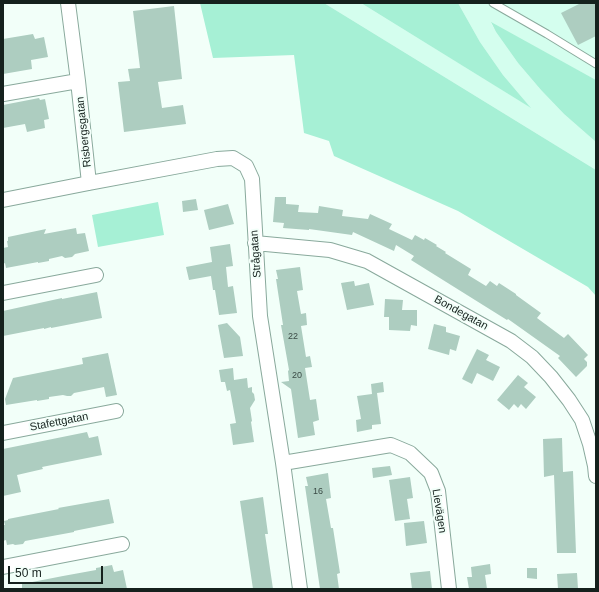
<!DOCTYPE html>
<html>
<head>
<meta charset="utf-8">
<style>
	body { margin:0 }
	#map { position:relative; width:599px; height:592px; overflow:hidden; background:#f2fff9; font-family:Arial,sans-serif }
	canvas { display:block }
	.frame { position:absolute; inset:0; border:4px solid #15211d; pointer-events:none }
	.scale { position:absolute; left:8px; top:566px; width:95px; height:18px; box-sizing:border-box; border:2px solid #15211d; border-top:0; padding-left:5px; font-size:12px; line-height:14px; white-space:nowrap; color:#15211d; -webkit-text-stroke:3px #f2fff9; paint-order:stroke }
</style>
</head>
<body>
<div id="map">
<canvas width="599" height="592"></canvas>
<div class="frame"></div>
<div class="scale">50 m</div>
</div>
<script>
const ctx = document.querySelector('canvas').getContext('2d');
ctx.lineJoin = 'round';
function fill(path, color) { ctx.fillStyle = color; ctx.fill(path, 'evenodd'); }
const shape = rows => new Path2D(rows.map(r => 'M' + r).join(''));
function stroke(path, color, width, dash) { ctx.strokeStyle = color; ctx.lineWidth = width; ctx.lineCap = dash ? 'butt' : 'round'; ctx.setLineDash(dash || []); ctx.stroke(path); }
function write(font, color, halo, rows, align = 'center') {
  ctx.font = font + ' Arial,sans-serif'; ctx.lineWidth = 4; ctx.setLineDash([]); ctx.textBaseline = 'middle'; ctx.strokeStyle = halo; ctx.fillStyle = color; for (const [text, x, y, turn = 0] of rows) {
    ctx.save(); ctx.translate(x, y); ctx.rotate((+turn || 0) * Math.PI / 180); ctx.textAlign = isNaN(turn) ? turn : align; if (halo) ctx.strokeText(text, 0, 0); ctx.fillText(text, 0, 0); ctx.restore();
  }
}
fill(shape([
	[324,3,361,3,530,107,503,75,480,42,458,3,596,3,596,80,491,23,496,32,518,63,541,90,564,114,596,142,596,170]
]), '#d4feee');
fill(shape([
	[200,3,324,3,596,170,596,296,588,287,458,211,334,156,329,141,304,133,294,55,213,58],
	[361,3,458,3,480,42,503,75,531,108],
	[491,22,596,80,596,142,564,114,541,90,518,63,496,32],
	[158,202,164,235,98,247,92,215]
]), '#a6f0d5');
fill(shape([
	[581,3,596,3,596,36,578,45,561,13],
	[174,6,182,79,158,82,162,108,183,105,186,124,124,132,118,82,130,81,128,69,140,68,133,11],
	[33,34,35,39,44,37,48,57,31,60,32,69,3,74,3,39],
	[39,98,40,100,45,99,49,119,44,120,45,128,27,132,25,124,3,128,3,105],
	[275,197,286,197,286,204,299,205,298,212,318,213,319,206,343,210,342,216,368,219,370,214,392,224,389,229,412,240,415,235,424,240,425,238,437,245,436,246,446,252,445,253,471,269,468,275,486,286,490,281,497,286,499,283,516,294,516,295,541,313,537,318,564,338,568,334,588,355,584,359,587,362,587,366,576,377,558,358,560,356,508,319,507,320,411,260,414,256,396,245,394,251,353,232,352,235,309,229,309,230,283,228,284,223,273,222],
	[196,199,198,210,183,212,182,201],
	[228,204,234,224,209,230,204,210],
	[76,228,77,234,85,233,89,251,75,254,72,257,65,258,62,256,49,259,49,261,38,263,38,262,6,268,5,263,3,264,3,248,8,247,7,241,8,241,8,237,46,229,44,234],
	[230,244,233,266,226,267,228,287,233,286,237,313,219,315,215,290,213,290,211,276,189,280,186,267,212,262,210,247],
	[300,267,303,290,297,291,301,314,306,313,307,325,301,326,306,357,310,356,312,367,305,368,310,400,316,399,319,420,313,422,315,435,298,438,291,389,281,382,289,381,288,371,289,370,281,325,283,325,276,279,278,279,276,270],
	[354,281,355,286,369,283,374,305,347,310,341,283],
	[97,292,102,318,51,328,51,327,44,329,44,328,3,336,3,311,62,298,62,299],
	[385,299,403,300,402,310,417,310,417,326,411,325,410,331,389,330,389,317,384,317],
	[227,323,240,337,243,356,224,358,218,325],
	[434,324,446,327,446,332,460,336,456,351,450,349,449,355,428,349],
	[477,349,489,355,486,360,500,367,493,381,477,373,472,384,462,379],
	[108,353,117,395,106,397,104,387,74,393,71,396,67,396,63,395,49,397,49,399,37,401,37,400,6,405,5,399,13,378,83,364,82,358],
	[233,368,234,380,247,378,248,388,252,387,252,392,254,394,255,400,250,408,252,421,251,422,254,442,233,445,230,424,236,423,230,390,227,391,225,382,221,382,219,370],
	[518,375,528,383,524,387,536,397,526,409,521,404,518,408,514,404,509,410,497,400],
	[383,382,384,392,377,393,381,424,372,425,372,429,357,432,356,420,361,419,357,396,372,394,371,384],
	[87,432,89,438,98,436,102,455,42,467,43,469,17,475,21,492,3,496,3,449],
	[562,438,563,472,573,471,576,553,557,553,554,475,544,477,543,439],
	[390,466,392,475,373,478,372,468],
	[328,473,331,498,326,499,331,528,333,528,340,573,337,574,339,589,320,589,305,486,308,486,306,477],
	[410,477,413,498,407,499,410,519,395,521,389,480],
	[263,497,268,534,265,534,273,589,253,589,240,501],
	[109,499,114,523,74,531,74,532,25,541,23,544,15,545,13,544,7,545,6,540,3,541,3,525,5,525,4,521,8,520,8,519,59,509,58,508],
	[424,521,427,543,406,546,404,523],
	[490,564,491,574,485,575,487,589,469,589,467,577,472,577,471,567],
	[112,565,114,572,123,570,127,589,22,589,22,584,63,576,96,570,96,568],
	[527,568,537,568,537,579,527,578],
	[430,571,432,589,412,589,410,573],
	[577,573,578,589,558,589,557,574]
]), '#adcdc0');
const lane = shape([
	[493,3,547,34,596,64]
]);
const street = shape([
	[68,3,78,81,89,183],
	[3,94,78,81],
	[3,200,89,183,217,159,233,158,246,166,252,179,260,316,283,463,300,589],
	[255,243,330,250,367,261,511,341,532,357,551,377,569,400,582,420,590,444,595,466,596,476],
	[3,293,96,275],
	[3,433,116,411],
	[283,463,391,445,410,453,431,473,438,491,449,589],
	[3,567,122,544]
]);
stroke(lane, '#89a99c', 9);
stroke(street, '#89a99c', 16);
stroke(lane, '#fff', 7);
stroke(street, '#fff', 14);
write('9px', '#3b4c46', null, [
	["22",293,337],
	["20",297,376],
	["16",318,492]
]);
write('11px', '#15211d', '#f2fff9', [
	["Risbergsgatan",84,132,-96],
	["Strågatan",256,254,-94],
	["Bondegatan",461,313,29],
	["Stafettgatan",59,422,-11],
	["Lievägen",439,511,81]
]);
</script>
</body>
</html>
